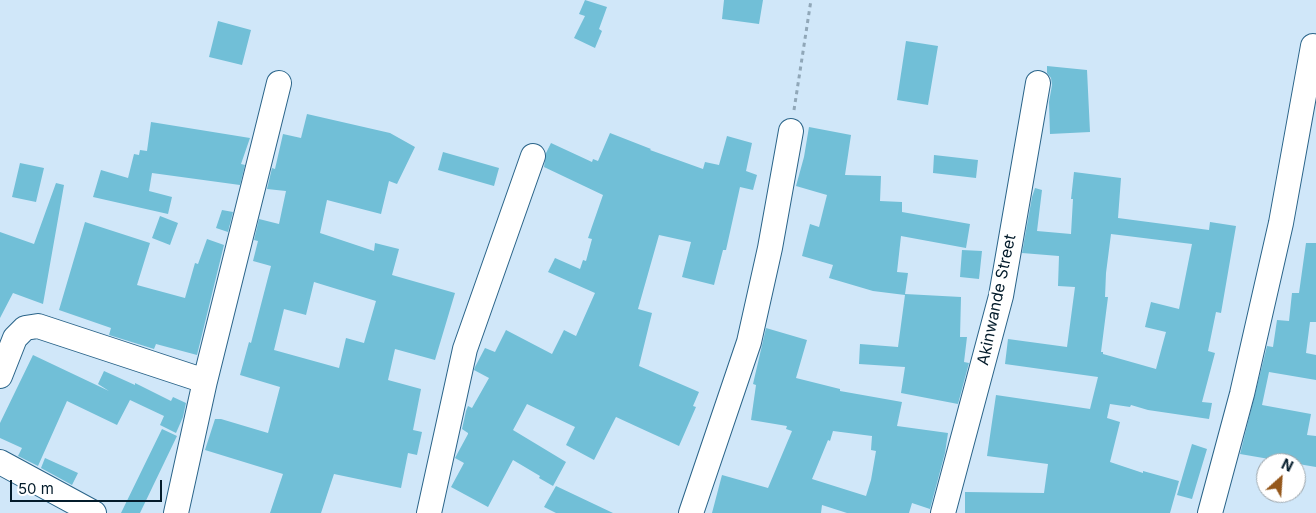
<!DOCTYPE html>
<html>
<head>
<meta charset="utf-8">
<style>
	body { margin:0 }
	#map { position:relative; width:1316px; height:513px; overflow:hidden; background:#d0e7f9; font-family:Inter,sans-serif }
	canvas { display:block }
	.north { position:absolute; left:1256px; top:453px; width:50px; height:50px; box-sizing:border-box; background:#fff; border:1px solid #9ba4aa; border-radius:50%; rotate:26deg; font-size:14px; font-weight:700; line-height:20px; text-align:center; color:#041c2b }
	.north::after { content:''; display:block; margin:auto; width:18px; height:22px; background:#95581c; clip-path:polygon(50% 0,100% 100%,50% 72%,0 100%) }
	.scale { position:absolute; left:10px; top:480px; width:152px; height:22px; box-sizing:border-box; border:2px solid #041c2b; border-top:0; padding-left:6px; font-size:15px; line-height:18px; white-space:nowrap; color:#041c2b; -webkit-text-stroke:4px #fff; paint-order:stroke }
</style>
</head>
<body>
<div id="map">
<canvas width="1316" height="513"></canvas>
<div class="north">N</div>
<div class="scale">50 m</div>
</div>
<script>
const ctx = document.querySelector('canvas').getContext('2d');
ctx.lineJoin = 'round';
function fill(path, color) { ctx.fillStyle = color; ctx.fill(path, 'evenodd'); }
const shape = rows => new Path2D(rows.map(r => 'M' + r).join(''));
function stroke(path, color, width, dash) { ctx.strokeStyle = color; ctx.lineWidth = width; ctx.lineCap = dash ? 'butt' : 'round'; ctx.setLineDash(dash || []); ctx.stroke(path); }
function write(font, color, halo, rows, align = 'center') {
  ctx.font = font + ' Inter,sans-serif'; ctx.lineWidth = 5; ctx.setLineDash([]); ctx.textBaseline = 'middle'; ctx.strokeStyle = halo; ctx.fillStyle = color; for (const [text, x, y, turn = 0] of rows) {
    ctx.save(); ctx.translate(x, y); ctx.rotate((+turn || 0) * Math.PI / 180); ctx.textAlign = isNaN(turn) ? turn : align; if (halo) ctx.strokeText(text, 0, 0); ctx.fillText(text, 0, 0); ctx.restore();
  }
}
fill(shape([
	[585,0,607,7,599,29,602,31,595,48,574,38,585,16,579,14],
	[724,0,763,0,759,24,722,19],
	[218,21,251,30,242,65,209,57],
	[906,41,938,46,928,105,897,100],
	[1047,66,1087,70,1090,132,1050,134,1049,102,1052,85,1051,78,1047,73],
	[307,114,390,133,415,147,397,184,389,181,381,214,327,200,320,233,374,251,375,243,399,249,392,275,455,293,435,360,395,349,388,380,421,389,413,430,422,432,417,455,408,453,401,488,334,474,321,513,270,513,283,474,205,450,215,419,221,419,268,433,280,387,240,375,249,342,251,343,271,266,253,261,258,241,254,240,259,219,279,224,286,191,267,189,272,168,275,169,283,134,301,138],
	[314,282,376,301,364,343,346,338,339,368,274,350,284,309,306,315],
	[151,122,250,138,241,164,245,165,240,185,152,173,149,191,172,197,168,214,93,197,101,170,128,178,134,154,139,155,140,150,147,151],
	[809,127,851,135,845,175,881,176,880,201,902,202,902,212,970,224,966,248,901,236,897,272,908,273,905,294,961,297,960,337,967,337,964,362,969,363,958,404,901,393,905,367,859,364,860,344,898,347,905,295,873,291,829,278,833,265,802,256,810,224,819,227,827,195,796,186,804,157],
	[610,133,651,149,650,150,703,169,705,162,719,165,727,136,752,143,746,171,757,175,753,190,740,187,726,250,723,250,714,285,682,277,691,242,659,235,638,309,652,313,639,366,699,392,693,406,696,407,679,446,616,417,594,460,566,445,575,427,527,404,513,430,566,462,553,486,539,478,540,476,513,460,488,507,451,487,464,463,455,458,468,434,468,433,462,429,466,411,468,406,472,408,489,378,474,370,475,367,485,348,495,352,506,330,552,354,564,330,576,336,595,293,548,272,555,258,580,269,583,260,586,261,592,239,588,238,603,195,544,167,546,153,551,143,592,162,593,159,598,161],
	[443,152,499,168,494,186,438,170],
	[934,155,978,160,976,178,933,173],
	[20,163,44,168,36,202,12,197],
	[1074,172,1121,178,1118,218,1209,230,1210,222,1236,226,1221,313,1216,312,1208,351,1215,353,1202,402,1212,403,1209,419,1148,410,1131,405,1130,407,1110,404,1107,418,1120,422,1110,462,1143,473,1143,471,1179,481,1170,513,965,513,965,492,1044,493,1048,464,987,456,996,395,1090,409,1098,377,1005,364,1008,339,1067,347,1075,287,1058,286,1059,256,1022,253,1032,197,1035,188,1042,190,1037,231,1071,234,1073,199,1071,199],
	[1111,234,1192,244,1179,309,1151,302,1145,327,1166,332,1156,369,1103,354,1103,352,1101,352,1108,297,1105,297,1106,273],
	[56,183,64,185,43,304,13,293,0,318,0,232,34,244],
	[222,210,233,212,228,232,216,228],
	[160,216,178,223,170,245,152,238],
	[85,222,150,243,137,285,185,298,195,263,198,264,207,239,224,245,197,355,156,344,154,349,138,344,109,335,111,328,59,310],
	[1306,243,1316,243,1316,322,1310,322,1306,353,1316,355,1316,380,1269,372,1262,405,1311,414,1307,435,1316,436,1316,467,1240,454,1267,346,1273,347,1277,320,1289,321,1292,293,1299,293],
	[962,250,982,251,979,279,960,277],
	[766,328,807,340,796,378,840,389,840,391,902,402,897,426,948,433,945,453,930,509,912,503,909,513,847,513,822,505,821,513,712,513,722,475,768,488,792,431,786,429,787,426,751,420,756,385,753,384],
	[833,431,872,436,871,450,876,451,871,480,866,496,812,479,828,440,830,441],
	[33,355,109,391,98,384,104,371,135,385,135,383,171,401,173,397,186,403,183,417,176,433,160,425,164,416,130,400,117,425,67,401,38,466,18,456,22,448,0,438,0,423],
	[162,429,177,436,140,513,121,513],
	[1192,444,1207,449,1192,499,1177,495],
	[45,458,78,473,72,485,41,468],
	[556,486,613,513,556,513,544,507]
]), '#71bfd7');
const minor = shape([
	[0,376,15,338,25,328,38,326,205,381],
	[0,462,94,513],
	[176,513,205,381,279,83],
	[429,513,465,349,533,156],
	[691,513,749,342,770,248,791,131],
	[943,513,1001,296,1038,83],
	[1210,513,1242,394,1281,223,1313,46]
]);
stroke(minor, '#2a6489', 26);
stroke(shape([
	[794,110,811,0]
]), '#90a7b8', 3, [4, 4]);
stroke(minor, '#fff', 24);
write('16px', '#041c2b', '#fff', [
	["Akinwande Street",997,300,-78]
]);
</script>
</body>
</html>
